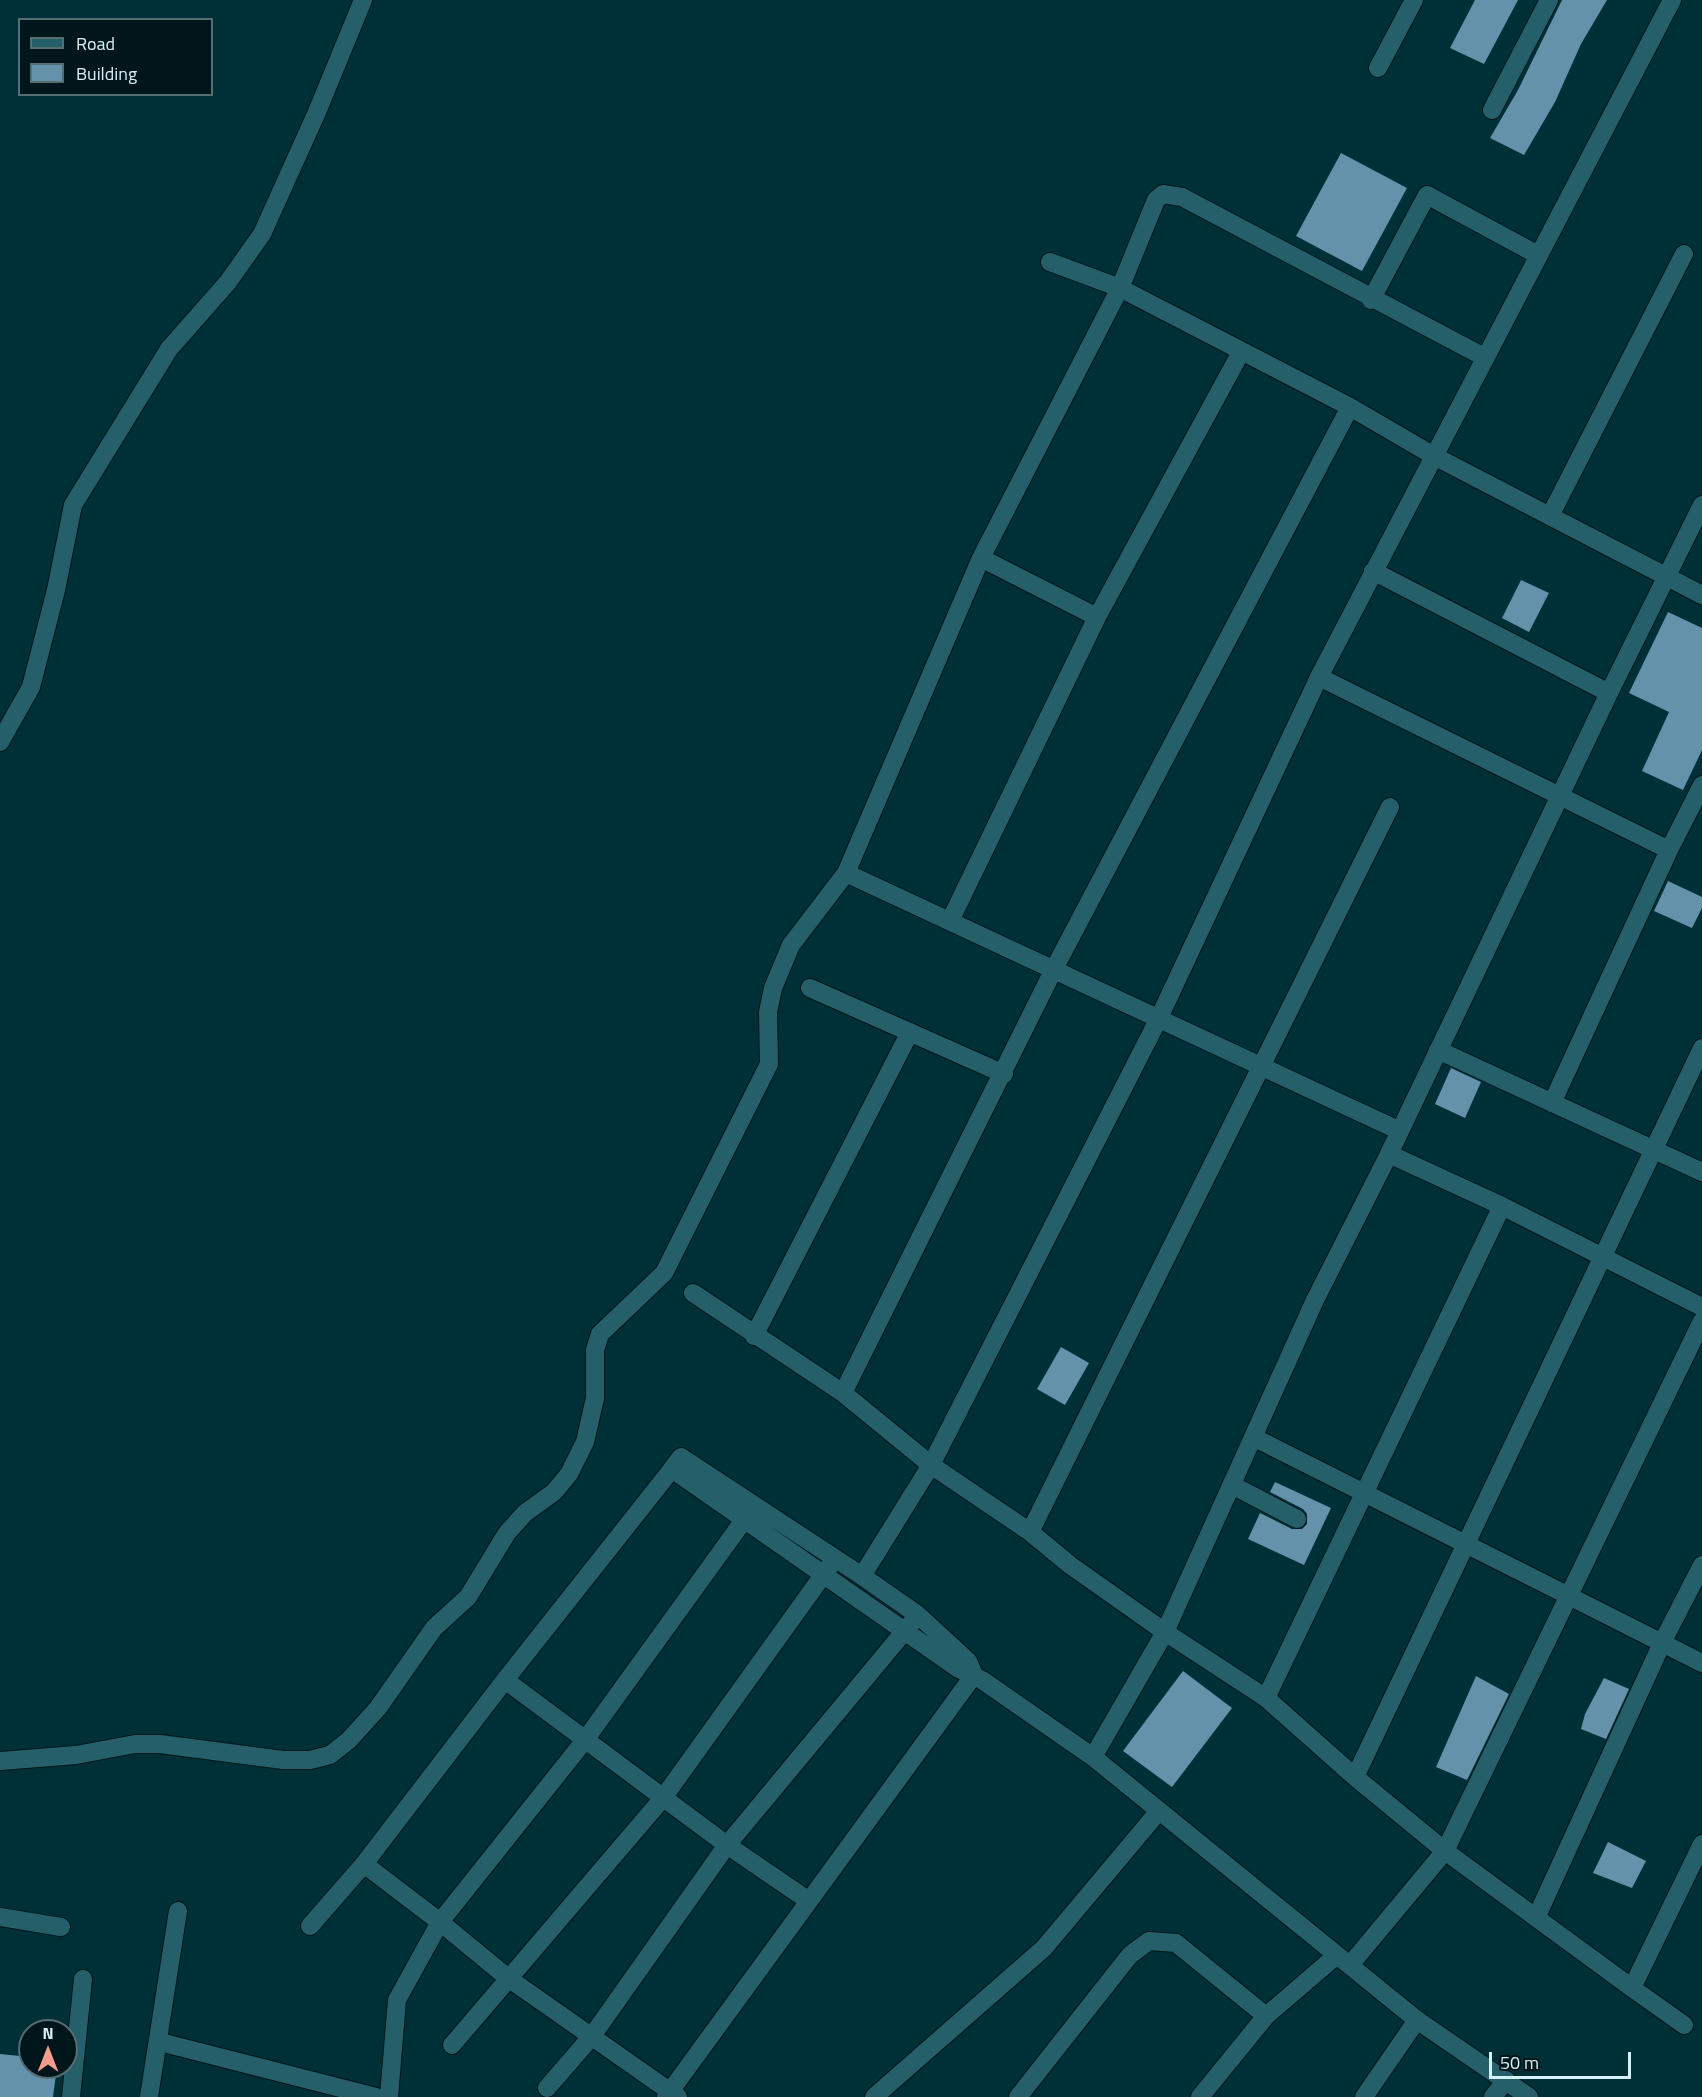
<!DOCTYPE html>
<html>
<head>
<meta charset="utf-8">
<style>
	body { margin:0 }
	#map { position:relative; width:1702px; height:2097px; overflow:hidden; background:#003037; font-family:"Titillium Web",sans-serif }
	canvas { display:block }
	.legend { position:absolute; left:18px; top:18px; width:195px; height:78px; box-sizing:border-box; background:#00161a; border:2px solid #556e72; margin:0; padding:8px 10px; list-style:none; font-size:18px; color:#d4f1f7 }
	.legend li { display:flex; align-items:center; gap:12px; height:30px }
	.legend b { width:30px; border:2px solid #556e72 }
	.north { position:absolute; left:18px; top:2019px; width:60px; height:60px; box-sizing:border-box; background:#00161a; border:2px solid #556e72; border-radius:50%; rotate:0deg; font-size:16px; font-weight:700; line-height:24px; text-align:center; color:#d4f1f7 }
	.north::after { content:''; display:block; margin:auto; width:21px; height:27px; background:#f49d8d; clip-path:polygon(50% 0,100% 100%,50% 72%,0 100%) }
	.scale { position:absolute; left:1489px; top:2052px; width:142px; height:27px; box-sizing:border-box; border:3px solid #d4f1f7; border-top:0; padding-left:8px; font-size:18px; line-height:21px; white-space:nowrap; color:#d4f1f7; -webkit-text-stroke:4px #00161a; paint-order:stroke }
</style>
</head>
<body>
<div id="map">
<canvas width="1702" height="2097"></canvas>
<ul class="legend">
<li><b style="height:8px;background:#255f69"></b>Road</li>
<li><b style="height:16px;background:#6492aa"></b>Building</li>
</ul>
<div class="north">N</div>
<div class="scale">50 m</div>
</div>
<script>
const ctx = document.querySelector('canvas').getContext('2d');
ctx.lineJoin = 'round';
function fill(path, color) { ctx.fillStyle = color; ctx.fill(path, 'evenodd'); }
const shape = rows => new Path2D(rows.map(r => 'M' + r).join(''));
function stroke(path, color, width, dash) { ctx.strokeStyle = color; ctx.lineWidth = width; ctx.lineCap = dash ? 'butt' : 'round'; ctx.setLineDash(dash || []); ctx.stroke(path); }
fill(shape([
	[1475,0,1518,0,1484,64,1450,48],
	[1562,0,1607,0,1581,44,1555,102,1524,155,1490,138,1518,90],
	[1341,153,1407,188,1362,271,1296,236],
	[1521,580,1549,593,1529,632,1502,618],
	[1668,612,1702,628,1702,750,1683,790,1642,771,1669,712,1629,693],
	[1668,881,1702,897,1702,908,1692,928,1654,911],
	[1451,1068,1481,1082,1465,1118,1435,1104],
	[1061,1347,1089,1363,1065,1405,1037,1389],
	[1275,1482,1331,1508,1304,1565,1248,1539,1260,1513,1292,1529,1302,1529,1307,1524,1307,1514,1303,1509,1270,1492],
	[1183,1671,1232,1708,1172,1787,1123,1751],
	[1476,1676,1509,1694,1467,1780,1436,1767],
	[1604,1678,1629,1689,1606,1739,1581,1729,1585,1714],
	[1608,1842,1646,1861,1632,1888,1593,1873],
	[0,2054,30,2057,30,2067,57,2067,53,2097,0,2097]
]), '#6492aa');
const minor = shape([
	[1378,68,1414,0],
	[1492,110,1549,0],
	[1050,262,1120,288,1350,407,1434,456,1702,595],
	[1371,300,1427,195,1538,255],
	[1550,516,1684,254],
	[981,558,1097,617],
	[1373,571,1609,693],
	[1319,677,1669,850],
	[0,742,31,687,56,590,73,505,169,349,228,282,262,234,317,112,363,0],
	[950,921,1097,617,1241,352],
	[810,988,1004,1074],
	[1438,1050,1702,1172],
	[1552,1103,1669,850,1702,785],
	[1400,1131,846,873,981,558,1120,288,1156,200,1163,194,1182,197,1484,357],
	[1389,1154,1502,1206,1702,1307],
	[693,1293,843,1393,931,1465,1030,1532,1070,1565,1165,1632,1266,1698,1355,1777,1445,1851,1632,1988,1702,1844],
	[754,1336,910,1032],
	[843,1393,1054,969,1350,407],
	[1253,1437,1702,1663],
	[1232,1485,1297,1519],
	[1030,1532,1390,807],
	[862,1576,931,1465,1158,1020,1319,677,1672,0],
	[974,1675,968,1661,918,1615,862,1576,681,1457,672,1469,959,1669,982,1680,1093,1757,1417,2020,1529,2097],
	[505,1680,727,1845,809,1901],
	[1266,1698,1502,1206],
	[1093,1757,1165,1632,1315,1300,1389,1154,1609,693,1702,505],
	[0,1761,76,1755,135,1744,160,1744,283,1760,310,1760,330,1755,349,1740,378,1708,434,1628,468,1597,507,1533,525,1513,554,1492,569,1474,585,1442,595,1398,595,1350,600,1334,664,1273,769,1064,768,1012,773,988,791,945,846,873],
	[1355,1777,1702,1048],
	[364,1864,440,1922,508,1978,678,2097],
	[0,1917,61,1927],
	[1536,1918,1663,1641,1702,1565],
	[310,1926,364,1864,505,1680,672,1469],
	[1350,1965,1445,1851,1702,1321],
	[1632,1988,1684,2025],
	[160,2042,376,2097],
	[452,2045,663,1798,831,1564],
	[547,2088,592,2036,727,1845,913,1621],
	[71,2097,83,1979],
	[149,2097,178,1911],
	[389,2097,397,2000,440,1922,585,1740,752,1509],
	[666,2097,974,1675],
	[874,2097,1044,1948,1159,1811],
	[1018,2097,1130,1955,1149,1941,1176,1943,1266,2016],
	[1200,2097,1266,2016,1337,1955],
	[1364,2097,1417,2020],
	[1493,2097,1506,2080]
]);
stroke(minor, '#00161b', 20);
stroke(minor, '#255f69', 18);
</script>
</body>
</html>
